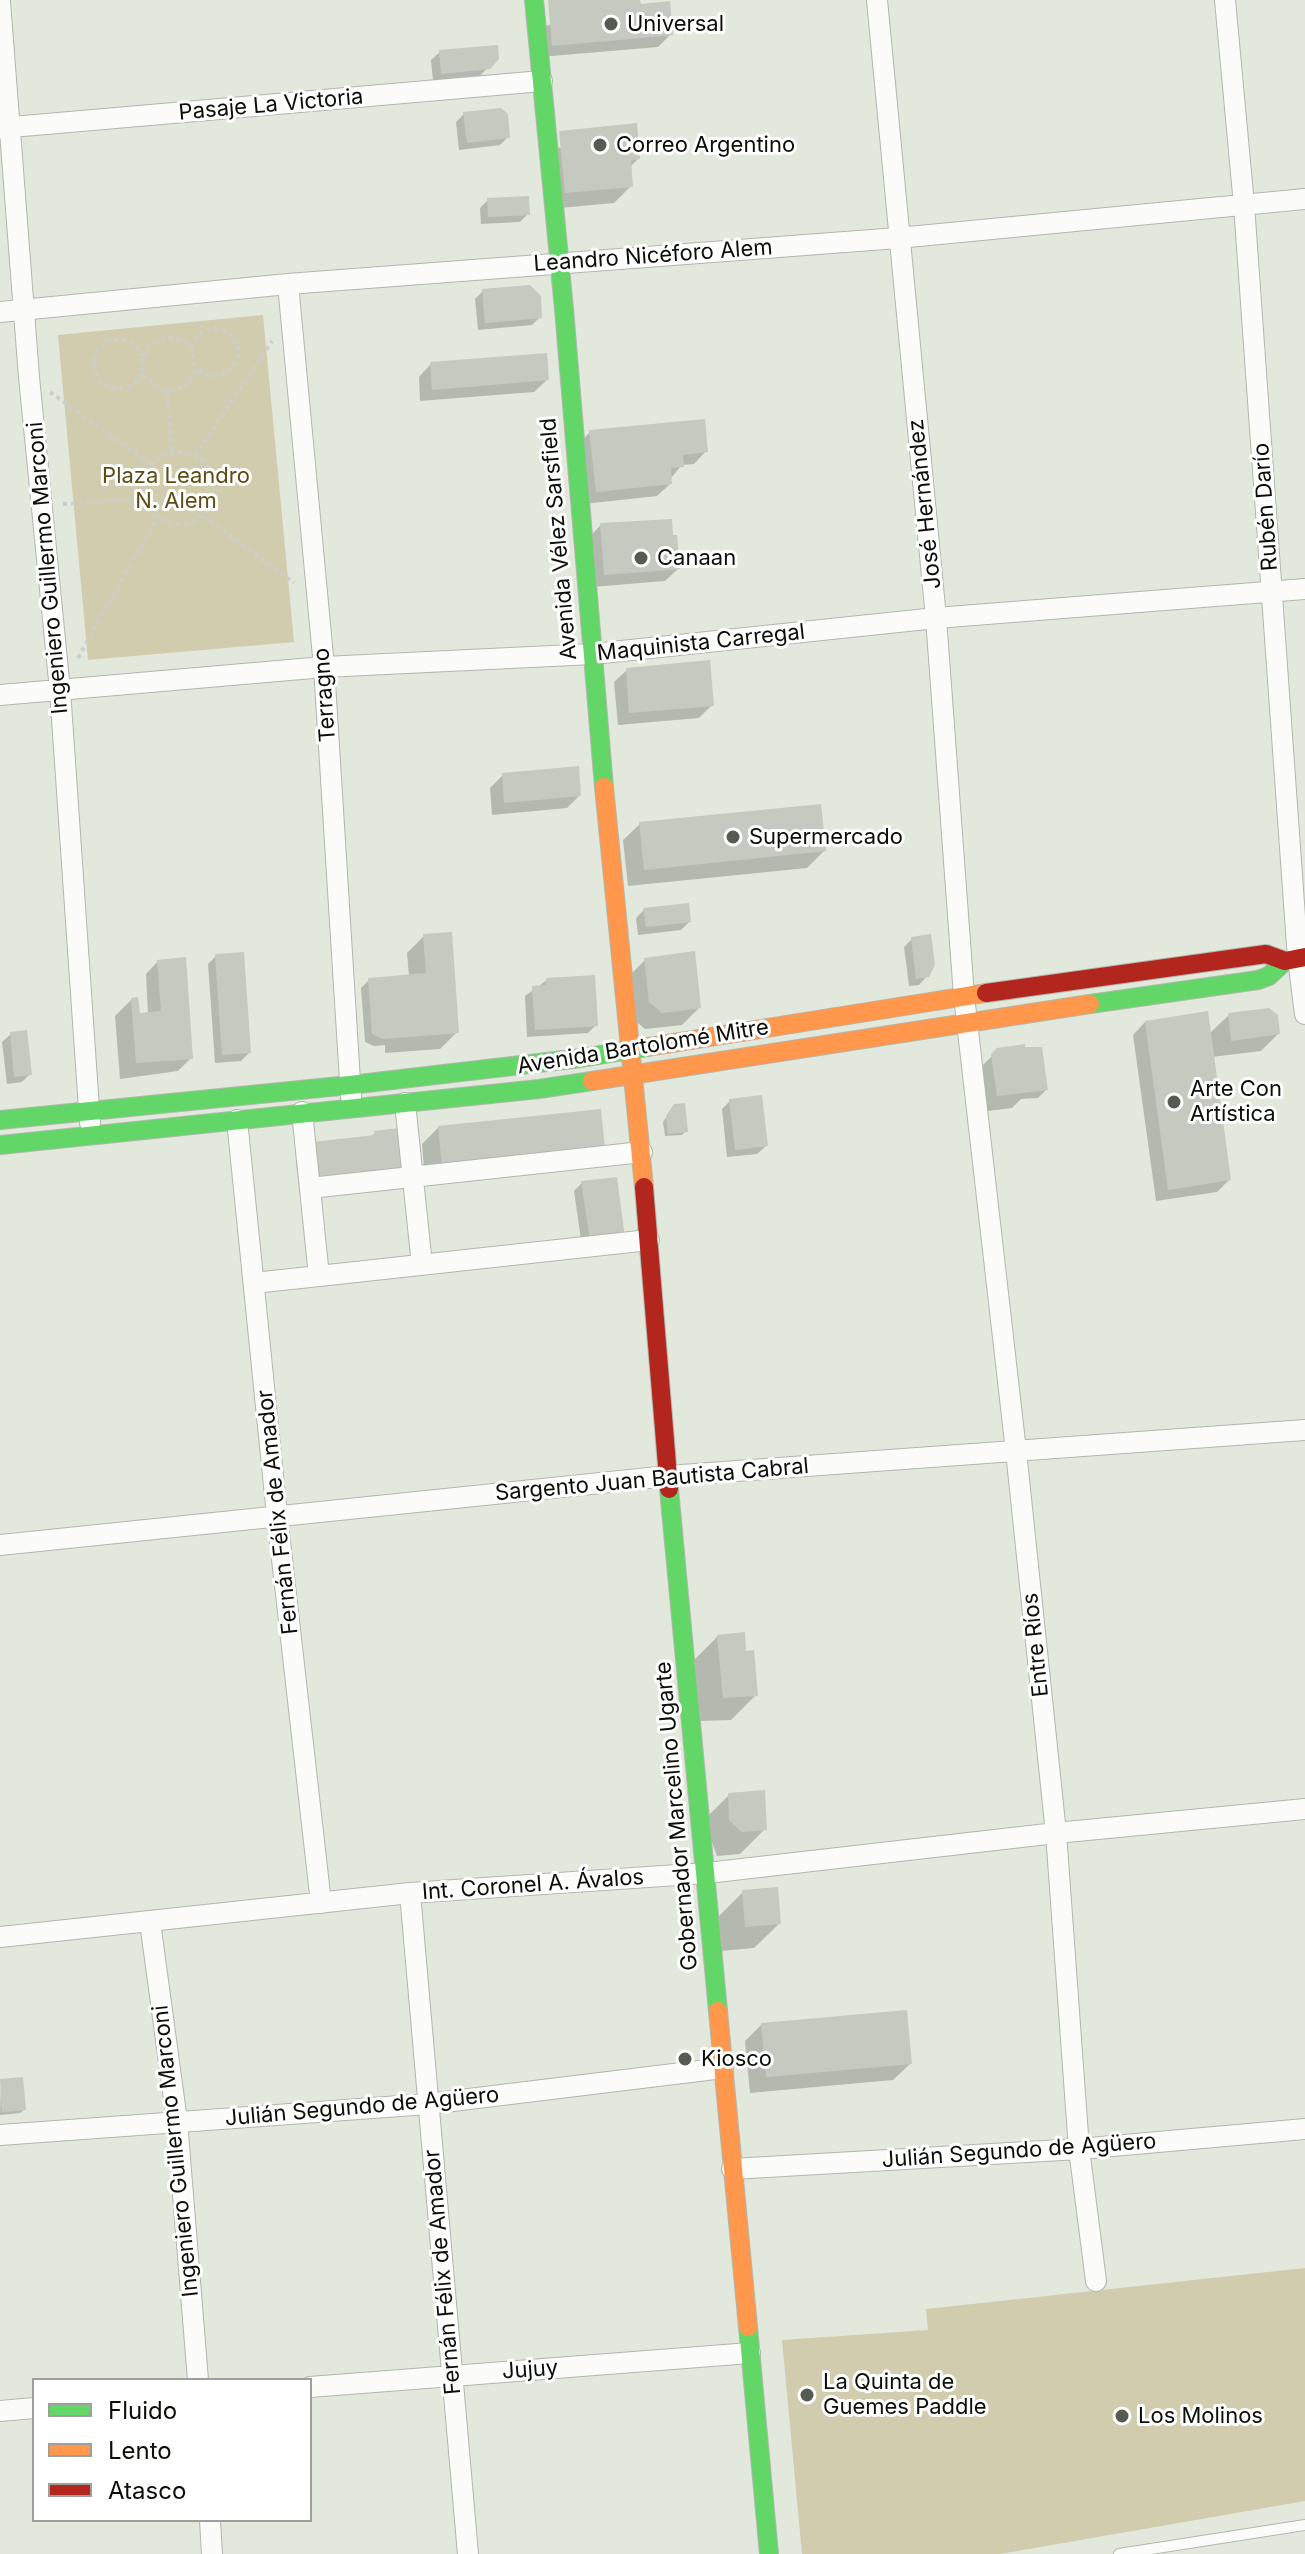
<!DOCTYPE html>
<html>
<head>
<meta charset="utf-8">
<style>
	body { margin:0 }
	#map { position:relative; width:1305px; height:2554px; overflow:hidden; background:#e2e8dc; font-family:Inter,sans-serif }
	canvas { display:block }
	.legend { position:absolute; left:32px; top:2378px; width:280px; height:144px; box-sizing:border-box; background:#fff; border:2px solid #9d9f9c; margin:0; padding:10px 14px; list-style:none; font-size:24px; color:#0b0f08 }
	.legend li { display:flex; align-items:center; gap:16px; height:40px }
	.legend b { width:40px; border:2px solid #9d9f9c }
</style>
</head>
<body>
<div id="map">
<canvas width="1305" height="2554"></canvas>
<ul class="legend">
<li><b style="height:10px;background:#63d668"></b>Fluido</li>
<li><b style="height:10px;background:#ff974d"></b>Lento</li>
<li><b style="height:10px;background:#b3261e"></b>Atasco</li>
</ul>
</div>
<script>
const ctx = document.querySelector('canvas').getContext('2d');
ctx.lineJoin = 'round';
function fill(path, color) { ctx.fillStyle = color; ctx.fill(path, 'evenodd'); }
const shape = rows => new Path2D(rows.map(r => 'M' + r).join(''));
function stroke(path, color, width, dash) { ctx.strokeStyle = color; ctx.lineWidth = width; ctx.lineCap = dash ? 'butt' : 'round'; ctx.setLineDash(dash || []); ctx.stroke(path); }
function write(font, color, halo, rows, align = 'center') {
  ctx.font = font + ' Inter,sans-serif'; ctx.lineWidth = 6; ctx.setLineDash([]); ctx.textBaseline = 'middle'; ctx.strokeStyle = halo; ctx.fillStyle = color; for (const [text, x, y, turn = 0] of rows) {
    ctx.save(); ctx.translate(x, y); ctx.rotate((+turn || 0) * Math.PI / 180); ctx.textAlign = isNaN(turn) ? turn : align; if (halo) ctx.strokeText(text, 0, 0); ctx.fillText(text, 0, 0); ctx.restore();
  }
}
fill(shape([
	[263,315,294,642,88,660,58,335],
	[1305,2268,1305,2501,1000,2554,802,2554,782,2340,928,2330,926,2309]
]), '#d2ccae');
fill(shape([
	[638,0,639,6,671,34,658,47,540,57,538,28],
	[440,52,497,58,479,77,433,81,431,60],
	[464,114,508,137,500,145,459,150,456,122],
	[547,146,638,159,629,168,631,186,614,203,549,209],
	[488,200,528,214,520,222,481,224,480,208],
	[483,291,540,317,532,325,478,330,475,299],
	[431,364,547,380,534,392,420,401,419,377],
	[590,432,706,451,694,464,682,465,670,479,670,484,657,496,584,504,578,445],
	[601,525,678,569,665,581,592,587,593,533],
	[627,670,712,705,699,718,618,725,614,682],
	[503,775,579,796,567,808,492,815,490,788],
	[640,824,824,851,807,868,628,886,623,840],
	[644,910,689,922,681,930,638,935,636,918],
	[424,936,457,1032,440,1049,385,1053,385,1045,374,1046,365,1042,361,988,369,980,409,976,407,953],
	[912,939,927,976,919,985,909,986,904,947],
	[216,956,249,1053,241,1061,215,1063,208,964],
	[645,960,699,1008,682,1025,645,1029,633,1019,628,977],
	[158,961,191,1058,178,1071,120,1079,115,1016,132,999,138,1015,148,1014,146,974],
	[547,980,596,1025,588,1033,527,1037,525,996],
	[1229,1015,1278,1034,1261,1051,1212,1057,1229,1180,1217,1192,1156,1201,1133,1035,1145,1022,1209,1034],
	[11,1034,30,1074,22,1082,7,1084,2,1042],
	[998,1050,1046,1090,1038,1098,1021,1099,1012,1108,980,1112,975,1073],
	[730,1101,766,1146,757,1154,727,1157,722,1109],
	[671,1110,686,1131,682,1135,665,1136,663,1122],
	[438,1128,603,1148,425,1181,422,1144],
	[375,1133,385,1187,300,1197,296,1161,313,1144,371,1137],
	[582,1183,623,1237,582,1247,574,1191],
	[718,1636,744,1653,756,1695,731,1720,698,1721,693,1661],
	[729,1795,765,1829,740,1854,717,1856,704,1820],
	[743,1892,779,1924,754,1948,721,1951,718,1917],
	[762,2024,910,2064,893,2080,750,2093,745,2041],
	[1,2081,24,2110,20,2113,0,2115]
]), '#0003');
fill(shape([
	[548,0,640,0,641,4,670,1,673,35,552,46],
	[498,45,499,59,490,69,441,74,439,50],
	[501,108,508,114,510,138,467,143,463,112],
	[637,123,640,159,631,160,633,187,565,193,559,131],
	[529,196,530,215,488,217,487,198],
	[530,285,541,296,542,318,485,323,482,289],
	[547,353,549,380,432,390,430,362],
	[705,419,708,452,683,455,684,467,671,468,672,484,596,492,589,430],
	[672,519,673,535,677,535,680,569,604,575,600,523],
	[710,660,714,706,629,713,626,668],
	[579,766,581,796,504,803,502,773],
	[821,804,826,851,644,870,639,822],
	[689,903,691,922,646,927,643,908],
	[452,932,459,1033,383,1039,372,1034,368,978,426,973,423,934],
	[931,934,935,965,929,977,916,979,911,937],
	[695,951,701,1008,662,1013,649,1002,644,958],
	[244,952,251,1053,222,1055,215,954],
	[186,957,193,1059,136,1063,131,998,138,997,140,1013,161,1011,157,960],
	[595,975,598,1026,535,1030,532,986,546,985,546,978],
	[1269,1008,1278,1015,1280,1034,1231,1041,1228,1013],
	[1208,1011,1231,1180,1168,1190,1145,1021],
	[27,1030,32,1075,14,1077,10,1032],
	[1025,1044,1025,1047,1042,1047,1048,1090,997,1096,991,1054,997,1048],
	[762,1095,768,1146,735,1150,729,1099],
	[685,1103,688,1132,668,1134,666,1116,674,1104],
	[601,1109,605,1148,442,1165,438,1126],
	[399,1128,404,1170,316,1181,312,1142,375,1135,374,1131],
	[617,1177,625,1238,590,1240,581,1181],
	[745,1632,746,1651,754,1650,758,1696,723,1698,717,1635],
	[765,1790,767,1830,742,1832,729,1820,728,1793],
	[778,1887,781,1924,745,1927,742,1890],
	[907,2010,912,2064,766,2077,761,2023],
	[23,2077,26,2110,2,2112,0,2079]
]), '#c6c9bf');
const lane = shape([
	[1119,2554,1305,2525]
]);
const street = shape([
	[877,0,936,618,964,996,1016,1451,1056,1833,1079,2149,1096,2281],
	[1225,0,1244,205,1298,959,1305,1014],
	[0,2,29,377,60,690,90,1123],
	[0,128,542,81],
	[288,284,324,667,351,1097],
	[0,312,288,284,898,238,1305,199],
	[0,695,324,667,593,654,936,618,1305,589],
	[405,1103,422,1265],
	[302,1112,319,1276,649,1240],
	[237,1120,277,1515,321,1903],
	[310,1188,642,1152],
	[254,1283,319,1276],
	[0,1545,668,1476,1305,1430],
	[410,1893,468,2554],
	[150,1922,177,2121,198,2380],
	[0,1937,410,1893,707,1873,1056,1833,1305,1809],
	[0,2135,428,2104,723,2068],
	[732,2169,1079,2149,1305,2129],
	[310,2387,750,2353],
	[0,2411,34,2408],
	[210,2520,212,2554]
]);
const fast = shape([
	[534,0,564,309,604,787],
	[1090,1004,1258,980,1269,976,1285,961],
	[0,1120,350,1085,581,1058,648,1047],
	[0,1145,539,1089,592,1081],
	[669,1489,718,2011],
	[748,2327,769,2554]
]);
const slow = shape([
	[604,787,644,1187],
	[648,1047,986,993],
	[592,1081,1090,1004],
	[718,2011,748,2327]
]);
const jam = shape([
	[986,993,1266,954,1285,961,1305,957],
	[644,1187,669,1489]
]);
stroke(lane, '#b2b7ae', 12);
stroke(street, '#b2b7ae', 22);
stroke(fast, '#b2b7ae', 20);
stroke(slow, '#b2b7ae', 20);
stroke(jam, '#b2b7ae', 20);
stroke(shape([
	[169,337,185,341,191,347,195,373,184,387,167,391,158,388,142,374,143,358,147,349,153,343,169,337],
	[191,347,199,334,213,328,228,332,238,344,238,358,228,372,214,376,206,375,196,367],
	[142,374,131,386,115,389,100,382,93,367,97,350,110,340,127,340,134,344,142,356],
	[167,391,172,453],
	[50,392,152,465],
	'143 488a36 36 0 1 1 72 0a36 36 0 1 1-72 0Z',
	[195,456,272,341],
	[63,504,145,498],
	[203,516,294,583],
	[78,658,158,517]
]), '#ccceca', 4, [4, 4]);
stroke(lane, '#fbfcfa', 10);
stroke(street, '#fbfcfa', 20);
stroke(fast, '#63d668', 18);
stroke(slow, '#ff974d', 18);
stroke(jam, '#b3261e', 18);
for (const [x, y, r, color] of [
	[611,24,8,"#565b52"],
	[600,145,8,"#565b52"],
	[641,558,8,"#565b52"],
	[733,837,8,"#565b52"],
	[1174,1102,8,"#565b52"],
	[685,2059,8,"#565b52"],
	[807,2395,8,"#565b52"],
	[1122,2416,8,"#565b52"]
]) { const dot = new Path2D(); dot.arc(x, y, r, 0, 2 * Math.PI); ctx.fillStyle = color; ctx.fill(dot); stroke(dot, '#fff', 3); }
write('22px', '#0b0f08', '#fff', [
	["Universal",627,24],
	["Correo Argentino",616,145],
	["Canaan",657,558],
	["Supermercado",749,837],
	["Arte Con",1190,1089],
	["Artística",1190,1114],
	["Kiosco",701,2059],
	["La Quinta de",823,2382],
	["Guemes Paddle",823,2407],
	["Los Molinos",1138,2416]
], 'left');
write('22px', '#0b0f08', '#fff', [
	["Pasaje La Victoria",271,105,-5],
	["Leandro Nicéforo Alem",653,256,-4],
	["José Hernández",925,504,-96],
	["Rubén Darío",1266,507,-94],
	["Avenida Vélez Sarsfield",559,539,-95],
	["Ingeniero Guillermo Marconi",48,568,-95],
	["Maquinista Carregal",701,643,-6],
	["Terragno",325,695,-94],
	["Avenida Bartolomé Mitre",643,1047,-9],
	["Sargento Juan Bautista Cabral",652,1480,-5],
	["Fernán Félix de Amador",278,1512,-96],
	["Entre Ríos",1036,1645,-96],
	["Gobernador Marcelino Ugarte",677,1816,-95],
	["Int. Coronel A. Ávalos",533,1885,-4],
	["Julián Segundo de Agüero",362,2107,-5],
	["Ingeniero Guillermo Marconi",176,2151,-96],
	["Julián Segundo de Agüero",1019,2151,-4],
	["Fernán Félix de Amador",443,2272,-95],
	["Jujuy",530,2370,-4]
]);
write('22px', '#5d4c13', '#fff', [
	["Plaza Leandro",176,476],
	["N. Alem",176,501]
]);
</script>
</body>
</html>
